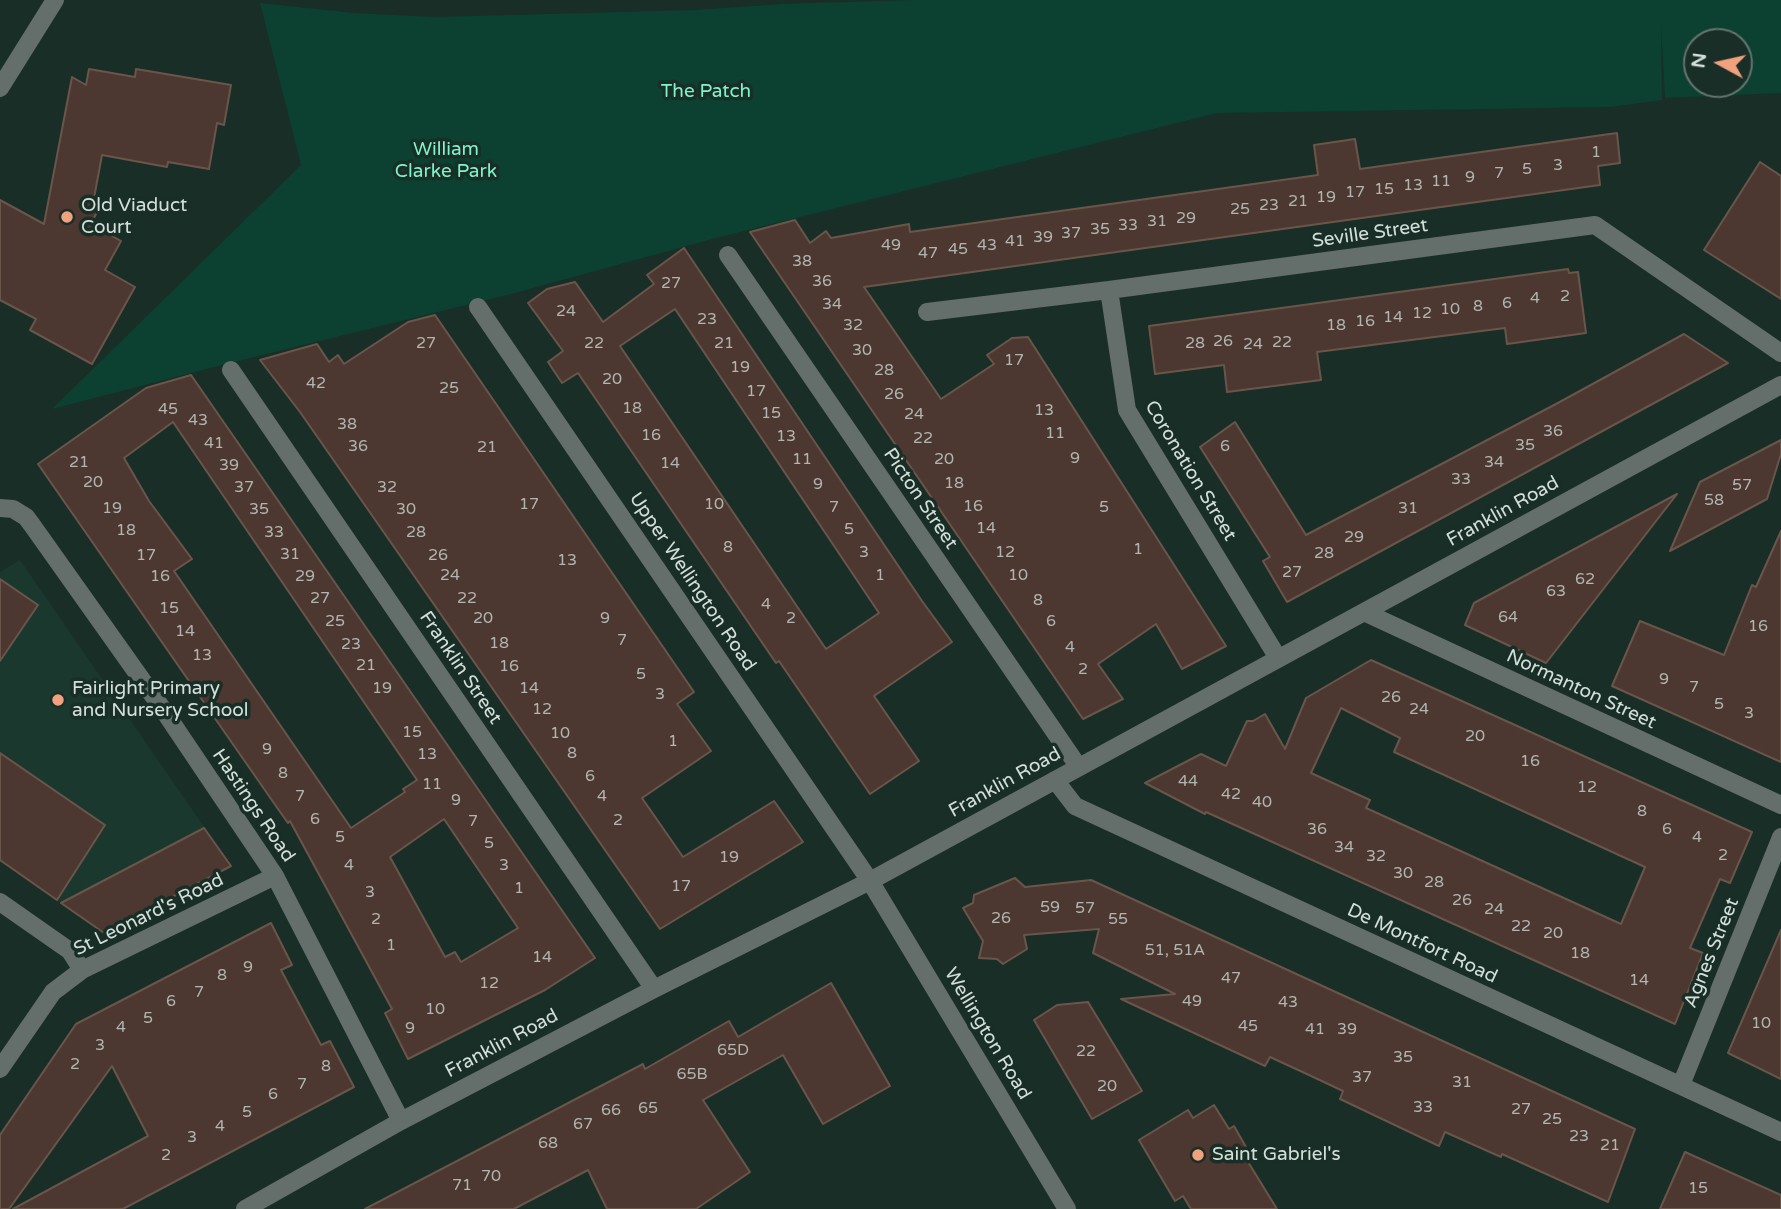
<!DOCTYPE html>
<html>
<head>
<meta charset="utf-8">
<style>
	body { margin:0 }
	#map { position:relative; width:1781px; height:1209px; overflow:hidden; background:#192e26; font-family:"Varela Round",sans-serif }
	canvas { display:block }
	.north { position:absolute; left:1683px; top:28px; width:70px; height:70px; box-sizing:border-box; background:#192e26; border:2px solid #63756e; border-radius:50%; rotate:278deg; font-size:19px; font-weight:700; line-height:28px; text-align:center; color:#d3e0da }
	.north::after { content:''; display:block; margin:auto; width:24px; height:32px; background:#f1a17d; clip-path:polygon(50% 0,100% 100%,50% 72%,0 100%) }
</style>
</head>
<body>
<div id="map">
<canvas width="1781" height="1209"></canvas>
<div class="north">N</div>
</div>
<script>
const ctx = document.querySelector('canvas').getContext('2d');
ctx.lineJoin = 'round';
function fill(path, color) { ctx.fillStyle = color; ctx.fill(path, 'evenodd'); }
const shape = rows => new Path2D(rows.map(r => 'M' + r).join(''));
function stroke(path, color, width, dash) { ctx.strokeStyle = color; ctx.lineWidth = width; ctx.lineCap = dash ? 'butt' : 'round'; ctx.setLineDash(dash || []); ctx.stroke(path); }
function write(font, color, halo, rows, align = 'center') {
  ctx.font = font + ' "Varela Round",sans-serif'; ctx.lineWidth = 7; ctx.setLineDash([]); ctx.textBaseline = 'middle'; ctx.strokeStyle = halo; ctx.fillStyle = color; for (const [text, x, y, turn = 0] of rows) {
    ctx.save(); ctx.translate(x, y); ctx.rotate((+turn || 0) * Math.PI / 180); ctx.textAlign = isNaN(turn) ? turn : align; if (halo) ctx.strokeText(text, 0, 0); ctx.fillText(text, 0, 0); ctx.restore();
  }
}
fill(shape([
	[20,560,231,866,104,933,0,860,0,572]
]), '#1b382e');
fill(shape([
	[915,0,1781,0,1781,93,1665,98,1661,24,1662,100,1610,107,1217,113,716,238,511,294,226,364,52,409,301,165,260,3,354,13,435,17,696,10,782,4],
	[1697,42,1739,42,1739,84,1697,84]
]), '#0c4030');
const building = shape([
	[89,69,135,77,136,69,231,85,224,125,217,123,209,169,168,162,167,167,102,155,92,209,97,212,91,224,121,241,105,270,135,287,92,364,30,330,36,319,0,300,0,200,44,224,72,77,86,85,89,69],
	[1617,133,1620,163,1598,166,1600,185,864,287,941,399,994,364,987,355,1012,338,1028,337,1226,646,1182,669,1156,624,1098,664,1123,699,1083,719,750,232,795,220,810,243,826,231,831,238,909,224,910,232,1318,175,1314,145,1355,139,1360,169,1617,133],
	[1760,162,1781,176,1781,299,1704,250,1760,162],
	[684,248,922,601,952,642,874,696,919,761,870,794,779,661,776,663,578,373,562,383,548,362,563,351,528,303,547,289,575,282,603,322,654,284,647,275,684,248],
	[675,309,879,613,826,649,620,346,675,309],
	[1568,269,1569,273,1578,272,1586,333,1507,344,1505,328,1317,352,1321,380,1227,392,1224,365,1155,374,1149,326,1568,269],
	[435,315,694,692,677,704,711,751,642,798,683,857,774,801,803,842,660,929,300,412,260,360,317,344,329,362,338,355,344,364,408,322,435,315],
	[1684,334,1728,363,1287,602,1263,561,1270,557,1200,447,1235,422,1306,535,1556,404,1684,334],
	[191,375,595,958,545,990,408,1059,385,1013,392,1009,290,821,288,823,278,809,38,464,146,388,191,375],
	[173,422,417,780,403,789,405,792,351,828,174,571,192,559,149,501,124,458,173,422],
	[444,819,518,928,461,962,455,952,445,957,390,857,444,819],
	[1781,440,1781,454,1767,499,1670,551,1700,482,1781,440],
	[1677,494,1546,663,1465,625,1474,603,1677,494],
	[1781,531,1781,762,1612,686,1640,621,1724,655,1752,585,1756,587,1781,531],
	[0,579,38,605,0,661,0,579],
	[1371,660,1752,832,1730,883,1720,879,1690,948,1703,953,1675,1024,1206,812,1205,814,1145,783,1201,754,1226,766,1247,721,1253,721,1265,714,1285,749,1306,698,1371,660],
	[1341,708,1400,738,1394,752,1645,867,1621,924,1366,808,1370,800,1311,773,1341,708],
	[0,753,105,825,57,900,0,860,0,753],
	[204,828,231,866,104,933,61,903,204,828],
	[1015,878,1025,887,1091,880,1635,1129,1608,1202,1502,1154,1501,1157,1445,1132,1439,1146,1340,1099,1343,1091,1309,1075,1270,1057,1265,1066,1121,999,1175,994,1093,953,1099,929,1024,935,1027,949,1003,964,997,959,979,958,983,941,963,908,973,903,974,895,1015,878],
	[271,923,292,965,281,970,321,1045,330,1041,354,1087,123,1209,13,1209,148,1136,112,1066,9,1209,0,1209,0,1135,76,1024,271,923],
	[1781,930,1781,1079,1728,1053,1781,930],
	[831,983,890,1086,823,1124,783,1055,703,1100,750,1172,696,1209,607,1209,588,1170,514,1209,365,1209,643,1064,645,1069,729,1021,738,1037,831,983],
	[1088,1002,1142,1091,1092,1119,1034,1020,1057,1005,1088,1002],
	[1214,1105,1229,1129,1234,1126,1250,1154,1245,1157,1277,1209,1191,1209,1183,1196,1175,1201,1139,1140,1188,1110,1193,1118,1214,1105],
	[1685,1152,1781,1195,1781,1209,1660,1209,1685,1152]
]);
fill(building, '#4c3830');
stroke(building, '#6a554b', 2);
stroke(shape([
	[0,88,55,0],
	[728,255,1078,766],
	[1109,290,1127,410,1278,658],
	[478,307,870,881,1067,1209],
	[927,312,1109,290,1595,225,1781,353],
	[231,370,654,989],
	[0,508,13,509,26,517,32,525,164,711,275,876,401,1121],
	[1364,612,1781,805],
	[1055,780,1075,806,1781,1132],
	[0,902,70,951,82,970],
	[0,1069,53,992,82,970,275,876],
	[1681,1085,1781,837],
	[245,1209,401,1121,654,989,870,881,1781,385]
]), '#646e6a', 18);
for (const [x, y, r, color] of [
	[67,217,7,"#f1a17d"],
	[58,700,7,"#f1a17d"],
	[1198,1155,7,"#f1a17d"]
]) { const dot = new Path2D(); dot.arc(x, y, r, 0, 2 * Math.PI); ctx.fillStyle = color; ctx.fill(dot); stroke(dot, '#192e26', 2.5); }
write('16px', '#b1b6b0', null, [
	["1",1596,153],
	["3",1558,166],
	["5",1527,170],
	["7",1499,174],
	["9",1470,178],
	["11",1441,182],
	["13",1413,186],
	["15",1384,190],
	["17",1355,193],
	["19",1326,198],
	["21",1298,202],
	["23",1269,206],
	["25",1240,210],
	["29",1186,219],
	["31",1157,222],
	["33",1128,226],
	["35",1100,230],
	["37",1071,234],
	["39",1043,238],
	["41",1015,242],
	["49",891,246],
	["43",987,246],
	["45",958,250],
	["47",928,254],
	["38",802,262],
	["36",822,282],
	["27",671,284],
	["2",1565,297],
	["4",1535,299],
	["6",1507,304],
	["34",832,305],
	["8",1478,307],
	["10",1450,310],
	["24",566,312],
	["12",1422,314],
	["14",1393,318],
	["23",707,320],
	["16",1365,322],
	["32",853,326],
	["18",1336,326],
	["26",1223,342],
	["22",1282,343],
	["27",426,344],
	["22",594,344],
	["21",724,344],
	["28",1195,344],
	["24",1253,345],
	["30",862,351],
	["17",1014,361],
	["19",740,368],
	["28",884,371],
	["20",612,380],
	["42",316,384],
	["25",449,389],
	["17",756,392],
	["26",894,395],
	["18",632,409],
	["45",168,410],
	["13",1044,411],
	["15",771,414],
	["24",914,415],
	["43",198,421],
	["38",347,425],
	["36",1553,432],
	["11",1055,434],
	["16",651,436],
	["13",786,437],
	["22",923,439],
	["41",214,444],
	["35",1525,446],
	["36",358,447],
	["6",1225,447],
	["21",487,448],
	["9",1075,459],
	["11",802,460],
	["20",944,460],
	["21",79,463],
	["34",1494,463],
	["14",670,464],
	["39",229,466],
	["33",1461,480],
	["20",93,483],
	["18",954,484],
	["9",818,485],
	["57",1742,486],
	["37",244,488],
	["32",387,488],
	["58",1714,501],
	["17",529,505],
	["10",714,505],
	["16",973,507],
	["7",834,508],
	["5",1104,508],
	["19",112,509],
	["31",1408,509],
	["35",259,510],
	["30",406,510],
	["14",986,529],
	["5",849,530],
	["18",126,531],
	["33",274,533],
	["28",416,533],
	["29",1354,538],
	["8",728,548],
	["1",1138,550],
	["3",864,553],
	["12",1005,553],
	["28",1324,554],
	["31",290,555],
	["17",146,556],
	["26",438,556],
	["13",567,561],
	["27",1292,573],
	["24",450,576],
	["1",880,576],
	["10",1018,576],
	["16",160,577],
	["29",305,577],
	["62",1585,580],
	["63",1556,592],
	["27",320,599],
	["22",467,599],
	["8",1038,601],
	["4",766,605],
	["15",169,609],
	["64",1508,618],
	["20",483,619],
	["9",605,619],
	["2",791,619],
	["25",335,622],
	["6",1051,622],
	["16",1758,627],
	["14",185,632],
	["7",622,641],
	["18",499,644],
	["23",351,645],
	["4",1070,648],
	["13",202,656],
	["21",366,666],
	["16",509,667],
	["2",1083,670],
	["5",641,675],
	["9",1664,680],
	["7",1694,688],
	["19",382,689],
	["14",529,689],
	["3",660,695],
	["26",1391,698],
	["5",1719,705],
	["12",542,710],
	["24",1419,710],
	["3",1749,714],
	["15",412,733],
	["10",560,734],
	["20",1475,737],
	["1",673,742],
	["9",267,750],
	["8",572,754],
	["13",427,755],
	["16",1530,762],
	["8",283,774],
	["6",590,777],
	["44",1188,782],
	["11",432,785],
	["12",1587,788],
	["42",1231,795],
	["7",300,797],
	["4",602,797],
	["9",456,801],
	["40",1262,803],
	["8",1642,812],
	["6",315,820],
	["2",618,821],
	["7",473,822],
	["36",1317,830],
	["6",1667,830],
	["5",340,838],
	["4",1697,838],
	["5",489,844],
	["34",1344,848],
	["2",1723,856],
	["32",1376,857],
	["19",729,858],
	["4",349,866],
	["3",504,866],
	["30",1403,874],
	["28",1434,883],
	["17",681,887],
	["1",519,889],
	["3",370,893],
	["26",1462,901],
	["59",1050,908],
	["57",1085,909],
	["24",1494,910],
	["26",1001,919],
	["2",376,920],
	["55",1118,920],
	["22",1521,927],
	["20",1553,934],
	["1",391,946],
	["51, 51A",1175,951],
	["18",1580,954],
	["14",542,958],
	["9",248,968],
	["8",222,976],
	["47",1231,979],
	["14",1639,981],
	["12",489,984],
	["7",199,993],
	["6",171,1002],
	["49",1192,1002],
	["43",1288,1003],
	["10",435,1010],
	["5",148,1019],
	["10",1761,1024],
	["45",1248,1027],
	["4",121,1028],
	["9",410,1029],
	["41",1315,1030],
	["39",1347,1030],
	["3",100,1046],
	["65D",733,1051],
	["22",1086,1052],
	["35",1403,1058],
	["2",75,1065],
	["8",326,1067],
	["65B",692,1075],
	["37",1362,1078],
	["31",1462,1083],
	["7",302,1085],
	["20",1107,1087],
	["6",273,1095],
	["33",1423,1108],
	["65",648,1109],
	["27",1521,1110],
	["66",611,1111],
	["5",247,1113],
	["25",1552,1120],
	["67",583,1125],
	["4",220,1127],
	["23",1579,1137],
	["3",192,1138],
	["68",548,1144],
	["21",1610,1146],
	["2",166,1156],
	["70",491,1177],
	["71",462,1186],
	["15",1698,1189]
]);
write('19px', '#7ef4ca', '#192e26', [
	["The Patch",706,92],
	["William",446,150],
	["Clarke Park",446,172]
]);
write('19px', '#d3e0da', '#192e26', [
	["Old Viaduct",81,206],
	["Court",81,228],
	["Fairlight Primary",72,689],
	["and Nursery School",72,711],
	["Saint Gabriel's",1212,1155]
], 'left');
write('19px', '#d3e0da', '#192e26', [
	["Seville Street",1370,234,-8],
	["Coronation Street",1190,471,59],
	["Picton Street",920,499,56],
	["Franklin Road",1503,512,-29],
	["Upper Wellington Road",692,582,56],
	["Franklin Street",460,668,56],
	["Normanton Street",1581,690,25],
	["Franklin Road",1005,783,-29],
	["Hastings Road",253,806,56],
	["St Leonard's Road",149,915,-26],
	["De Montfort Road",1422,944,25],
	["Agnes Street",1712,953,-68],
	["Wellington Road",987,1034,59],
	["Franklin Road",502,1044,-28]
]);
</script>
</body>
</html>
